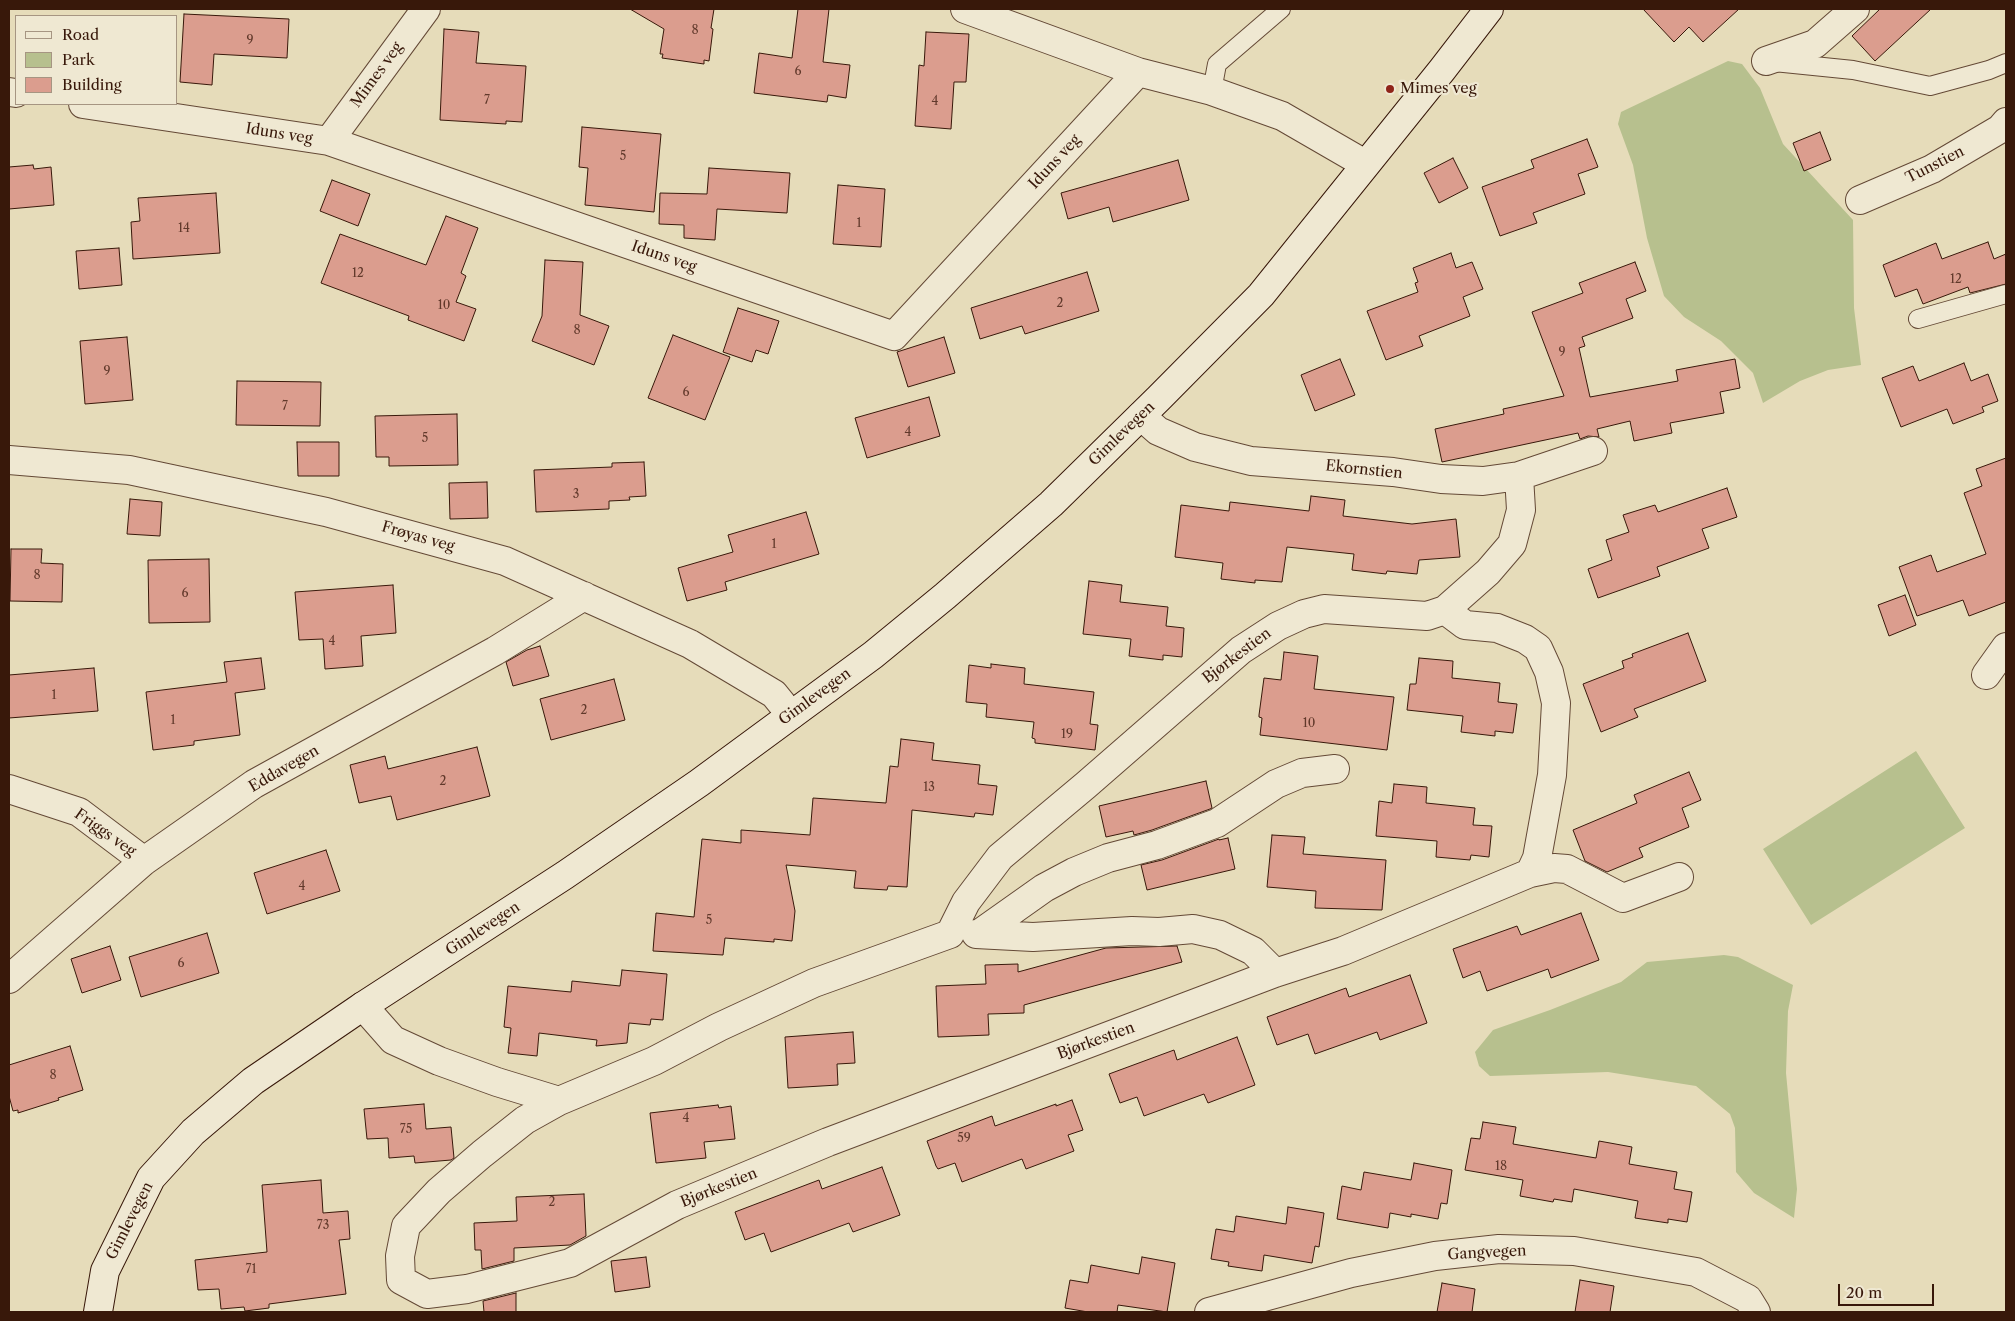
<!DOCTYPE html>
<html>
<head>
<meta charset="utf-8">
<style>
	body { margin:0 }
	#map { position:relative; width:2015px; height:1321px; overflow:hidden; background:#e6dcba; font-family:"Libre Caslon Text",serif }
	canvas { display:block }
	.frame { position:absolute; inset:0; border:10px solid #38180a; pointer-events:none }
	.legend { position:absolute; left:15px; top:15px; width:162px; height:90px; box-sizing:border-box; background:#efe8d2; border:1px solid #a69582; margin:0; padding:6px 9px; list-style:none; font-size:15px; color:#38180a }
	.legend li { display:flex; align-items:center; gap:10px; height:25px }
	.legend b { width:25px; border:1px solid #a69582 }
	.scale { position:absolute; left:1838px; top:1284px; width:96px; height:22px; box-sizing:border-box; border:2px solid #38180a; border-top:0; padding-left:6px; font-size:15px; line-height:18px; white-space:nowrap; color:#38180a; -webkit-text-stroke:4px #efe8d2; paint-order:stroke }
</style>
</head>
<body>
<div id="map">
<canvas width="2015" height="1321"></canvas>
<div class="frame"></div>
<ul class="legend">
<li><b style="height:6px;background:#efe8d2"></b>Road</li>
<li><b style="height:14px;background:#b7c08e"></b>Park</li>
<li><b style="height:14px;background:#db9d8e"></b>Building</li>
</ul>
<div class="scale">20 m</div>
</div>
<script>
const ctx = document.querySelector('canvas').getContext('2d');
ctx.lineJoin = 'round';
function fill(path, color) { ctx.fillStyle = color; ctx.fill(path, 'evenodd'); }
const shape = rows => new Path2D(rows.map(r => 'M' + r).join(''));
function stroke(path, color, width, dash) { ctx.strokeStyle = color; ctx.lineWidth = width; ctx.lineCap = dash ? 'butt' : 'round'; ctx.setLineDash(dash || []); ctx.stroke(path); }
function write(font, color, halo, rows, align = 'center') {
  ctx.font = font + ' "Libre Caslon Text",serif'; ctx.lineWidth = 4.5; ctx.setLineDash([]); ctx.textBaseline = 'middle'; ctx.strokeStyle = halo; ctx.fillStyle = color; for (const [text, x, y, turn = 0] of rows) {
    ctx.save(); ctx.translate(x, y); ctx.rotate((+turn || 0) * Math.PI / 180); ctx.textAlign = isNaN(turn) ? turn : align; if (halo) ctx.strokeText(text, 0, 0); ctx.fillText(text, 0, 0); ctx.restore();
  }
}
fill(shape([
	[1728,61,1742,64,1760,88,1783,144,1853,220,1854,308,1861,365,1828,370,1800,381,1763,403,1753,373,1721,341,1684,317,1664,296,1647,238,1633,165,1618,124,1621,112],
	[1916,751,1965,828,1811,925,1763,849],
	[1724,955,1738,957,1793,985,1788,1011,1786,1073,1797,1189,1794,1218,1754,1193,1736,1172,1735,1128,1730,1114,1696,1086,1608,1072,1490,1076,1479,1066,1475,1052,1493,1030,1550,1010,1621,982,1647,962]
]), '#b7c08e');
const building = shape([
	[630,9,714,9,711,28,713,29,709,61,704,60,704,64,662,58,663,54,660,54,664,29,630,9],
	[798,9,829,9,823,62,850,65,846,98,828,95,827,102,754,93,759,53,792,58,798,9],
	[1643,9,1739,9,1703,42,1689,27,1674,42,1643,9],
	[1880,9,1931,9,1875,61,1852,36,1880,9],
	[184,14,289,19,287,58,214,54,212,85,180,82,184,14],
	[444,29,479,32,476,63,526,66,522,122,506,121,506,124,440,120,444,29],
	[926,32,969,34,966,82,954,82,951,129,915,126,919,65,924,66,926,32],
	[582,127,661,134,654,212,585,205,588,168,579,167,582,127],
	[1820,132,1831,160,1804,171,1793,143,1820,132],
	[1587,139,1598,167,1578,174,1585,194,1533,213,1537,223,1500,236,1482,187,1534,168,1531,160,1587,139],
	[1453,158,1468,188,1439,203,1424,173,1453,158],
	[1178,160,1189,200,1113,222,1109,207,1068,219,1061,193,1178,160],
	[33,165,34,169,51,167,54,205,9,209,9,167,33,165],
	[709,168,790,173,787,213,717,209,715,240,684,238,684,225,659,224,660,193,707,194,709,168],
	[332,180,370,194,358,226,320,211,332,180],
	[838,185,885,189,881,247,833,244,838,185],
	[216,193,220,253,133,259,131,222,140,221,138,198,216,193],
	[446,216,478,228,461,273,466,276,456,302,476,309,464,341,408,320,409,316,321,283,340,234,426,265,446,216],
	[1988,242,1994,259,2006,254,2006,284,1970,293,1968,287,1923,304,1917,289,1895,297,1883,265,1936,243,1942,259,1988,242],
	[119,248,122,285,79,289,76,251,119,248],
	[1451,253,1456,268,1472,262,1483,289,1463,297,1470,316,1419,336,1423,346,1386,360,1367,311,1418,292,1415,283,1418,282,1413,268,1451,253],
	[545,260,583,262,580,315,609,326,594,365,532,341,542,316,545,260],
	[1635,262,1646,291,1626,299,1633,318,1582,337,1585,346,1579,348,1590,397,1678,381,1676,370,1735,359,1740,388,1720,392,1724,413,1670,423,1672,433,1634,441,1630,421,1597,429,1599,437,1588,436,1580,439,1578,433,1442,462,1435,429,1504,414,1503,409,1564,396,1532,312,1583,293,1579,283,1635,262],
	[1087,272,1099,311,1025,334,1022,326,980,339,971,308,1087,272],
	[738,308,779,321,768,354,756,350,752,362,723,352,738,308],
	[673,335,730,357,705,420,648,398,673,335],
	[127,337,133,400,85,404,80,341,127,337],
	[944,337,955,373,908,387,897,352,944,337],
	[1340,359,1355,395,1315,411,1301,375,1340,359],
	[1964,363,1971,381,1988,374,1998,401,1982,407,1984,412,1953,424,1947,409,1901,427,1882,378,1913,366,1919,381,1964,363],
	[237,381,321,382,320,426,236,425,237,381],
	[929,397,940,436,867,458,855,418,929,397],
	[457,414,458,465,389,466,389,457,376,457,375,416,457,414],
	[297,442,339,442,339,476,298,476,297,442],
	[2006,458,2006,602,1969,616,1963,600,1917,616,1899,567,1931,555,1937,572,1986,554,1964,493,1982,486,1976,469,2006,458],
	[644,462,646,496,629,497,630,500,609,501,609,509,536,512,534,470,612,467,612,463,644,462],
	[487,482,488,518,450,519,449,483,487,482],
	[1727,488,1737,517,1702,529,1709,548,1657,567,1660,576,1598,598,1588,569,1612,560,1606,540,1629,532,1623,515,1655,505,1658,512,1727,488],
	[1311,496,1345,500,1343,516,1412,524,1456,519,1460,557,1419,560,1417,574,1387,571,1386,574,1352,570,1354,554,1287,547,1282,582,1255,580,1255,583,1221,579,1223,563,1175,557,1181,505,1229,511,1230,502,1309,511,1311,496],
	[130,499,162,502,160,536,127,534,130,499],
	[806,512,819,554,725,582,727,590,687,601,678,568,733,552,728,535,806,512],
	[11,549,42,549,41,563,63,564,62,602,10,601,11,549],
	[209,559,210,622,149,623,148,560,209,559],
	[1089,581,1122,585,1120,602,1168,607,1166,626,1184,628,1182,657,1163,655,1163,660,1129,656,1131,639,1083,634,1089,581],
	[393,585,396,633,361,636,363,666,325,669,323,639,299,640,295,592,393,585],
	[1905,595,1916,625,1889,636,1878,605,1905,595],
	[1688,633,1706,681,1634,709,1638,717,1601,732,1583,684,1624,668,1622,661,1633,657,1632,654,1688,633],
	[540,646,549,676,513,686,506,662,527,650,540,646],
	[1284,652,1318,656,1314,689,1394,697,1387,750,1260,735,1262,718,1259,717,1259,715,1264,678,1281,680,1284,652],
	[261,658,265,689,235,693,240,735,194,741,194,745,153,750,146,692,227,682,224,662,261,658],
	[1419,658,1453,661,1452,678,1500,683,1498,702,1517,704,1513,733,1495,731,1495,736,1461,732,1463,716,1407,710,1410,684,1416,684,1419,658],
	[991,664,1025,668,1024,684,1094,692,1090,724,1098,725,1095,750,1035,743,1035,739,1032,738,1034,722,986,717,987,704,966,702,969,665,991,668,991,664],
	[94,668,98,711,9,718,9,675,94,668],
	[614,679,625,720,551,740,540,699,614,679],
	[901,739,934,743,932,760,980,765,978,784,997,786,993,815,975,813,974,817,912,810,907,887,888,886,887,890,854,888,856,871,786,865,795,911,792,941,774,939,774,942,725,938,723,955,653,951,656,913,694,917,702,839,741,843,741,830,810,835,813,798,886,803,890,766,898,767,901,739],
	[477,747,490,796,397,820,391,796,359,803,350,765,385,756,388,769,477,747],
	[1689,772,1701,800,1682,808,1689,827,1639,848,1643,857,1607,872,1585,861,1573,830,1637,803,1634,795,1689,772],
	[1206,781,1212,808,1210,809,1152,830,1134,835,1133,831,1106,837,1099,806,1206,781],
	[1394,784,1427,787,1426,803,1475,808,1473,825,1492,826,1489,857,1471,855,1470,860,1436,857,1437,841,1376,836,1379,801,1392,803,1394,784],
	[1272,835,1305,837,1303,854,1386,860,1382,910,1315,908,1316,891,1267,887,1272,835],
	[1228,838,1235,869,1147,890,1141,865,1162,860,1219,839,1219,840,1228,838],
	[326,850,340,891,267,914,254,873,326,850],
	[1581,913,1599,960,1551,978,1548,969,1487,991,1480,971,1463,978,1453,949,1517,926,1521,935,1581,913],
	[207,933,219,973,141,997,129,957,207,933],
	[110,946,121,980,82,993,71,959,110,946],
	[1177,946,1182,962,1024,1005,1024,1013,988,1014,989,1035,938,1037,936,986,986,984,985,965,1018,964,1018,972,1106,948,1177,946],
	[622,970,667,974,663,1020,651,1019,650,1025,629,1023,627,1043,596,1046,597,1040,539,1033,537,1056,508,1053,511,1028,504,1027,508,986,571,992,572,981,620,986,622,970],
	[1410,975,1427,1023,1380,1040,1377,1032,1315,1054,1308,1034,1277,1045,1267,1017,1346,988,1349,997,1410,975],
	[853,1032,855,1063,837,1064,838,1085,788,1088,785,1037,853,1032],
	[1237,1037,1255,1085,1208,1103,1204,1094,1144,1116,1137,1097,1120,1103,1109,1074,1174,1050,1177,1060,1237,1037],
	[70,1046,83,1090,58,1098,59,1100,18,1113,18,1110,13,1111,9,1096,9,1065,70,1046],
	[1072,1100,1083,1130,1068,1135,1074,1151,1026,1169,1022,1159,962,1182,955,1163,938,1169,936,1166,927,1141,992,1116,995,1126,1056,1104,1056,1106,1072,1100],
	[424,1104,426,1129,451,1127,454,1158,451,1160,415,1163,414,1156,389,1158,388,1138,367,1139,364,1109,424,1104],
	[718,1105,719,1108,731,1106,735,1139,704,1142,706,1158,656,1163,650,1113,718,1105],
	[1483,1122,1516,1127,1513,1144,1596,1158,1599,1141,1632,1147,1629,1164,1677,1172,1674,1189,1692,1192,1687,1222,1668,1219,1668,1223,1635,1218,1638,1201,1574,1189,1572,1202,1554,1199,1553,1202,1520,1196,1523,1180,1465,1170,1471,1138,1480,1139,1483,1122],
	[1414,1163,1452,1170,1447,1204,1441,1203,1438,1219,1411,1214,1411,1217,1390,1213,1388,1228,1337,1219,1342,1186,1361,1190,1364,1172,1411,1180,1414,1163],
	[882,1167,900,1215,853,1232,849,1223,771,1252,764,1233,745,1240,735,1212,819,1180,822,1189,882,1167],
	[321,1180,323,1213,348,1211,350,1239,339,1240,346,1294,269,1304,269,1308,245,1311,244,1307,221,1309,219,1289,198,1290,195,1260,267,1252,262,1185,321,1180],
	[584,1194,586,1236,570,1245,514,1248,514,1261,482,1269,481,1250,475,1250,474,1223,517,1221,516,1197,584,1194],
	[1288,1207,1324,1213,1319,1247,1315,1246,1312,1263,1264,1255,1262,1271,1228,1266,1229,1262,1211,1259,1216,1229,1234,1232,1236,1216,1286,1224,1288,1207],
	[646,1257,650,1287,615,1292,611,1261,646,1257],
	[1142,1257,1175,1263,1167,1312,1118,1305,1117,1312,1088,1312,1065,1308,1070,1280,1088,1283,1091,1265,1139,1274,1142,1257],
	[1580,1280,1614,1286,1610,1312,1575,1312,1580,1280],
	[1442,1283,1475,1289,1472,1312,1437,1312,1442,1283],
	[516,1293,516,1312,484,1312,483,1301,516,1293]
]);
fill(building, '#db9d8e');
stroke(building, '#38180a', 1);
const lane = shape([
	[1774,62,1853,70,1930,86,1989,70,2006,63],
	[1212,91,1217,64,1281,9],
	[1918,319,2006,294]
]);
const street = shape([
	[965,9,1138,72,1212,91,1282,116,1365,164],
	[1766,61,1815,44,1855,9],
	[9,92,16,93],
	[83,104,329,141,894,336,1138,72],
	[329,141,426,9],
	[1860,200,1932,169,2000,129,2006,122],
	[1141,416,1158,431,1195,447,1251,461,1393,472,1441,479,1483,481,1519,476,1593,451],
	[9,460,129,470,326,512,505,561,690,644,774,694,791,715],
	[1986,675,2006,647],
	[9,789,79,812,144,861],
	[1530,873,1554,868,1567,869,1623,898,1679,877],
	[976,934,1033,937,1132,931,1159,932,1193,929,1220,935,1253,951,1275,973],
	[979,934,1044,888,1074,872,1108,858,1157,845,1217,823,1276,784,1302,773,1335,769],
	[9,979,144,861,254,784,495,651,584,596],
	[363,1006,393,1040,439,1061,497,1082,559,1101,654,1061,719,1027,814,983,950,934,966,902,1000,857,1086,785,1241,650,1278,626,1304,614,1324,609,1427,616,1445,610,1488,572,1512,544,1521,510,1519,476],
	[559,1101,525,1120,482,1154,439,1191,406,1226,400,1256,401,1280,427,1294,467,1289,570,1263,677,1205,828,1142,1275,973,1343,951,1530,873,1537,858,1552,775,1556,703,1549,672,1538,648,1525,639,1497,628,1465,625,1445,610],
	[1209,1312,1351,1273,1435,1256,1499,1249,1574,1251,1696,1272,1748,1299,1756,1312]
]);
const secondary = shape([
	[98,1312,105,1271,151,1178,193,1132,253,1081,363,1006,565,875,699,783,873,655,945,596,1051,504,1159,398,1261,295,1442,70,1489,9]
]);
stroke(lane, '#644936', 20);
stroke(street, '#644936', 30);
stroke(secondary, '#38180a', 30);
stroke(lane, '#efe8d2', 18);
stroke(street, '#efe8d2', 28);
stroke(secondary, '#efe8d2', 28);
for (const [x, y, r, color] of [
	[1390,89,5,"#8f2418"]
]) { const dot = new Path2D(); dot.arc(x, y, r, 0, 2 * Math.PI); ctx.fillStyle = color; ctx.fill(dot); stroke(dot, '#efe8d2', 2); }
write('12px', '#61392b', null, [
	["8",695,31],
	["9",250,41],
	["6",798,72],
	["7",487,101],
	["4",935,102],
	["5",623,157],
	["1",859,224],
	["14",184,229],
	["12",358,274],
	["12",1956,280],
	["2",1060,304],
	["10",444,306],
	["8",577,331],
	["9",1562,353],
	["9",107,372],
	["6",686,393],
	["7",285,407],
	["4",908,433],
	["5",425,439],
	["3",576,495],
	["1",774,545],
	["8",37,576],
	["6",185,594],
	["4",332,642],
	["1",54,696],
	["2",584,711],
	["1",173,721],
	["10",1309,724],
	["19",1067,735],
	["2",443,782],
	["13",929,788],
	["4",302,887],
	["5",709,921],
	["6",181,964],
	["8",53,1076],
	["4",686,1119],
	["75",406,1130],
	["59",964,1139],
	["18",1501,1167],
	["2",552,1203],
	["73",323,1226],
	["71",251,1270]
]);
write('15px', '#38180a', '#efe8d2', [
	["Mimes veg",377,75,-54],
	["Iduns veg",279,134,9],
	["Iduns veg",1055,162,-47],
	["Tunstien",1935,165,-27],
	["Iduns veg",664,257,19],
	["Gimlevegen",1122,434,-44],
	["Ekornstien",1364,470,6],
	["Frøyas veg",418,537,16],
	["Bjørkestien",1237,656,-37],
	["Gimlevegen",815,697,-36],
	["Eddavegen",284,769,-30],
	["Friggs veg",105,833,35],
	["Gimlevegen",483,929,-33],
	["Bjørkestien",1096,1041,-20],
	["Bjørkestien",719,1188,-22],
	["Gimlevegen",130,1221,-63],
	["Gangvegen",1487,1253,-3]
]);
write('15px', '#38180a', '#efe8d2', [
	["Mimes veg",1400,89]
], 'left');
</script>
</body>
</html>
